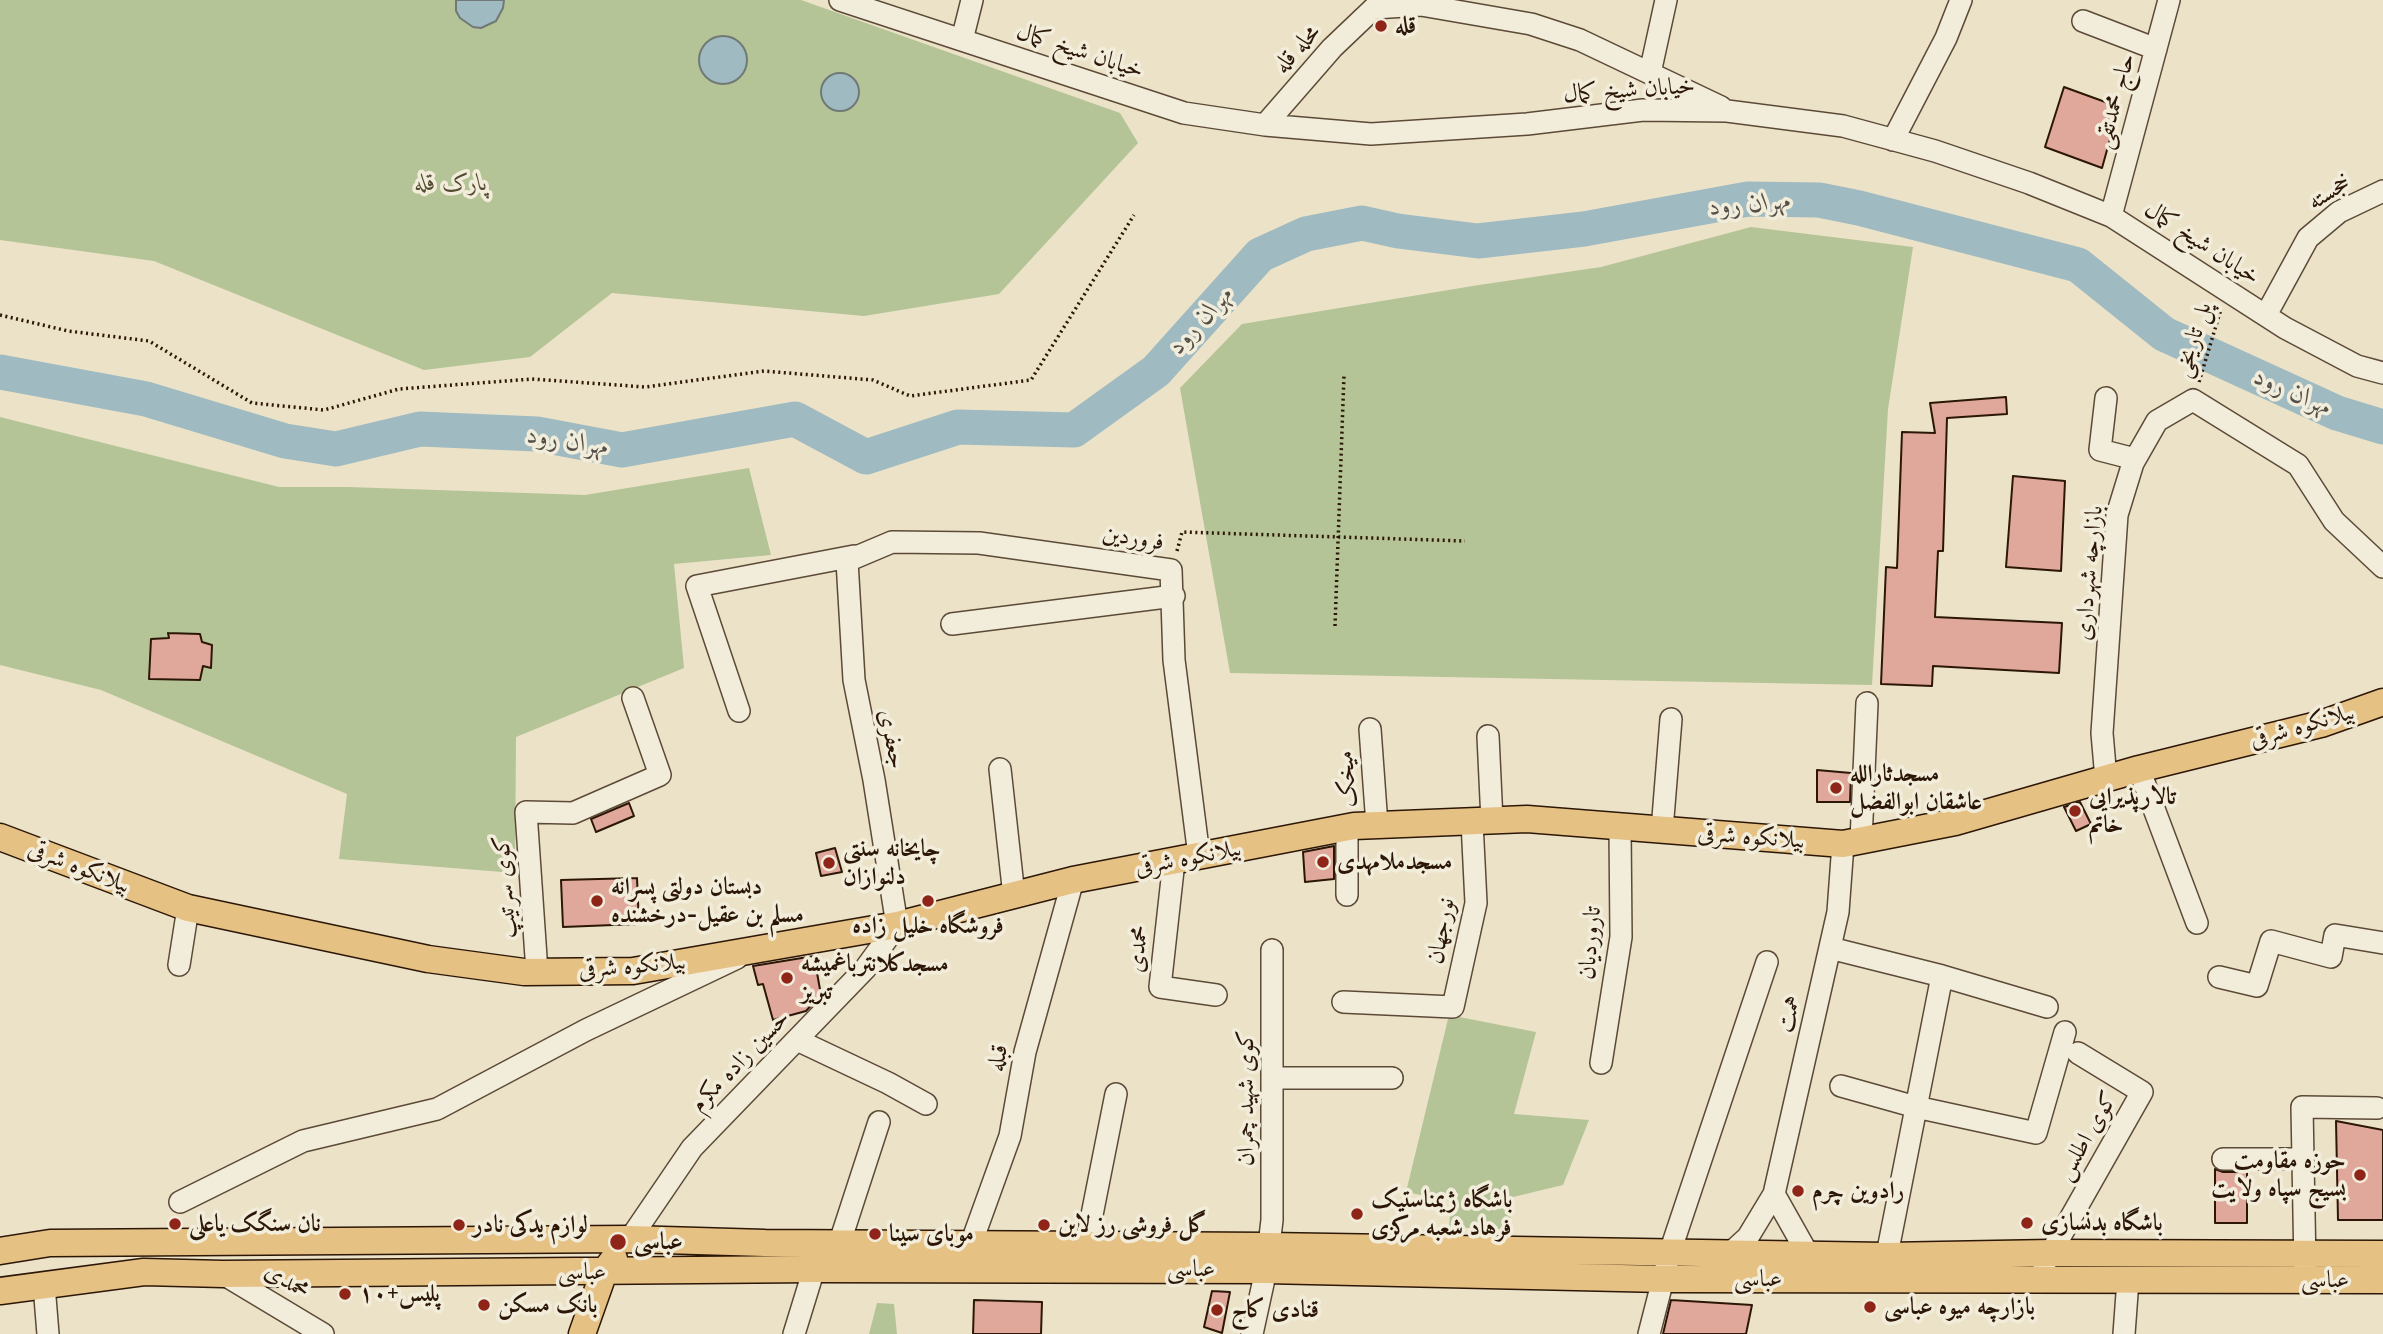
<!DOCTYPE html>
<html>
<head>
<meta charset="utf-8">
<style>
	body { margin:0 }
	canvas { display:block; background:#ebe2c7 }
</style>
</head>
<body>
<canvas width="2383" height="1334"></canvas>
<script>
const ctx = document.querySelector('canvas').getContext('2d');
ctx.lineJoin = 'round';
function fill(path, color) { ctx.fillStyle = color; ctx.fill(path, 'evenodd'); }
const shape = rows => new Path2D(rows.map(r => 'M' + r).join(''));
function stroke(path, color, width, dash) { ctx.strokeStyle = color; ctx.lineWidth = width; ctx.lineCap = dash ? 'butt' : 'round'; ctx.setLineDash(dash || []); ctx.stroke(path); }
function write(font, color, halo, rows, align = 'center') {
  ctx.font = font + ' "Libre Caslon Text",Amiri,serif'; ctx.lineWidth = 7; ctx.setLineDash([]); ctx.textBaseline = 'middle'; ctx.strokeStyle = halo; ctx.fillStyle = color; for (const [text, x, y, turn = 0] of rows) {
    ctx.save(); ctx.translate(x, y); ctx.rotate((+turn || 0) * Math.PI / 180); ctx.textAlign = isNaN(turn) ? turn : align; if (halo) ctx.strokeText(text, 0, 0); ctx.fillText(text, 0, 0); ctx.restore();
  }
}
fill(shape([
	[0,0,801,0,1120,113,1138,143,999,294,864,316,612,293,530,357,424,370,154,261,0,240],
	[1751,227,1913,247,1888,409,1872,685,1230,673,1180,388,1242,324,1479,285,1601,267],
	[0,417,279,487,348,487,585,495,749,468,771,555,674,564,684,668,516,737,515,873,339,859,347,794,101,690,0,665],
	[1449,1015,1536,1032,1514,1114,1589,1120,1563,1185,1513,1197,1509,1230,1449,1227,1451,1201,1406,1192],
	[877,1303,894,1304,897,1334,869,1334]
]), '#b5c497');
const water = shape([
	[456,0,504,0,503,8,496,21,481,28,473,27,460,18,456,11,456,0],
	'699 60a24 24 0 1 1 48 0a24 24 0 1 1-48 0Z',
	'821 92a19 19 0 1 1 38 0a19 19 0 1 1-38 0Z'
]);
fill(water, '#9fbac1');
stroke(water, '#717977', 2);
stroke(shape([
	[0,372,146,399,285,441,336,449,420,429,537,434,622,450,795,419,866,457,958,427,1074,430,1156,371,1260,255,1306,234,1362,223,1398,231,1478,241,1584,229,1748,199,1819,200,1859,208,2078,265,2164,334,2337,413,2383,427]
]), '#9fbac1', 35);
const building = shape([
	[2064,87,2119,107,2102,168,2045,147,2064,87],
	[2006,397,2007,414,1947,418,1943,551,1938,551,1935,617,2062,623,2059,673,1933,666,1932,686,1881,684,1886,567,1897,568,1902,432,1935,433,1930,403,2006,397],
	[2013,476,2065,481,2061,571,2006,567,2013,476],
	[168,633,200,634,202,642,212,645,211,668,203,666,200,680,149,679,151,639,169,638,168,633],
	[1817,770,1851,773,1850,802,1817,802,1817,770],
	[2080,802,2091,824,2076,831,2064,807,2080,802],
	[629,803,634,816,596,832,591,819,629,803],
	[1334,846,1334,879,1305,882,1303,852,1334,846],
	[835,848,842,872,821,876,816,853,835,848],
	[637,878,639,924,563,927,561,880,637,878],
	[814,956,821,995,806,1011,773,1020,763,984,758,985,753,966,814,956],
	[2336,1121,2383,1130,2383,1220,2338,1220,2336,1121],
	[2215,1169,2223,1172,2247,1172,2247,1223,2215,1223,2215,1169],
	[1212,1291,1230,1292,1222,1333,1204,1327,1212,1291],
	[974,1300,1042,1302,1041,1334,973,1334,974,1300],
	[1671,1300,1752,1305,1746,1334,1663,1334,1671,1300]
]);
fill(building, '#e0a79b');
stroke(building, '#2c1707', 2);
const minor = shape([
	[840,0,1184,113,1265,125,1371,134,1527,124,1643,110,1727,111,1843,126,1935,151,2029,183,2111,216,2285,328,2357,366,2383,373],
	[2083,21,2156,49],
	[962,40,972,0],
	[1650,73,1666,0],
	[1265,125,1332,48,1374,8,1421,5,1531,24,1580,40,1721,107],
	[1893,140,1946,38,1961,0],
	[2111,216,2169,0],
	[2266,315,2308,238,2339,212,2383,191],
	[2106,398,2100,450,2135,459],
	[952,624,1174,596],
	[739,711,697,586,854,556],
	[1370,729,1377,825],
	[1488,736,1492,821],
	[1000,769,1014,896],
	[2139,769,2197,923],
	[2106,779,2102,733,2117,515,2133,463,2157,421,2193,400,2298,465,2334,521,2383,567],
	[1662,830,1671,719],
	[1861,841,1867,703],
	[1174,861,1160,987,1216,995],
	[1347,895,1347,827],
	[1830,948,1942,976,2047,1007],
	[179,965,188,908],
	[537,972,526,812,573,813,660,775,633,698],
	[2219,977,2257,986,2271,941,2331,957,2335,935,2383,943],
	[1343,1002,1453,1007,1476,903,1472,822],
	[797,1040,888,1083,926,1104],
	[1601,1063,1621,937,1620,827],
	[1272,1078,1392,1078],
	[1841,1086,1916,1107,2036,1133,2065,1032],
	[2223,1159,2303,1159],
	[1774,1194,1814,1265],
	[180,1202,303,1141,437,1109,586,1030,737,958],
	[630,1239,692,1148,865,969,897,925,874,780,854,680,847,561,892,542,979,543,1171,570,1174,660,1199,856],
	[971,1244,1010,1136,1025,1052,1073,880],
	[1086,1245,1116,1094],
	[835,1257,879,1122],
	[1725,1258,1748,1237,1774,1194,1838,912,1843,844],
	[2044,1265,2142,1092,2078,1053],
	[2305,1267,2302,1107,2377,1108],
	[1884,1270,1942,976],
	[223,1274,323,1334],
	[44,1285,48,1334],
	[794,1334,814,1269],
	[1252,1334,1266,1270,1272,1220,1272,950],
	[1649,1334,1670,1252,1767,962],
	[2124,1334,2128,1280]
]);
const major = shape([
	[0,837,188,908,428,959,524,972,633,971,897,925,1073,880,1354,826,1527,819,1843,844,1955,822,2139,769,2321,724,2383,702],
	[0,1251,50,1243,630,1239,765,1243,1269,1246,1886,1256,2051,1253,2383,1254],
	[0,1291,144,1272,223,1274,814,1269,1266,1270,1664,1279,2383,1280],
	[582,1334,604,1272,614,1259]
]);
stroke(minor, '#5c4a37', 24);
stroke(major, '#2c1707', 29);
stroke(shape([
	[0,315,68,331,149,341,252,403,324,410,399,389,532,379,645,387,764,371,873,380,910,396,1031,380,1134,215],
	[2199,382,2221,309],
	[1177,551,1182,532,1465,541],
	[1335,626,1344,375]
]), '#2c1707', 3.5, [2, 3.5]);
stroke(minor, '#f2ecdb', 21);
stroke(major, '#e6c184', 26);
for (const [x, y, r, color] of [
	[1381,26,7,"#8f2418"],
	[1836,788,7,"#8f2418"],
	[2075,811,7,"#8f2418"],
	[1323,862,7,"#8f2418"],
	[829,863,7,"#8f2418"],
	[597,901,7,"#8f2418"],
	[928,901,7,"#8f2418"],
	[787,978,7,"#8f2418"],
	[2360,1175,7,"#8f2418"],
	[1798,1191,7,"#8f2418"],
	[1357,1214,7,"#8f2418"],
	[2027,1223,7,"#8f2418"],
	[175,1224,7,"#8f2418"],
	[459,1225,7,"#8f2418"],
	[1044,1225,7,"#8f2418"],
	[875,1234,7,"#8f2418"],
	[618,1242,9,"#8f2418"],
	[345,1294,7,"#8f2418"],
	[484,1305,7,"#8f2418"],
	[1870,1307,7,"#8f2418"],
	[1217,1310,7,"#8f2418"]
]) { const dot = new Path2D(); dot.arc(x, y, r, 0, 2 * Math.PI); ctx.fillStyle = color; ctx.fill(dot); stroke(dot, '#f2ecdb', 2.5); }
write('bold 24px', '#2c1707', '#f2ecdb', [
	["قله",1395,26],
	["مسجدثارالله",1850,774],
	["عاشقان ابوالفضل",1850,802],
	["تالارپذیرایی",2089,797],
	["خاتم",2089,825],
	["چایخانه سنتی",843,849],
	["دلنوازان",843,877],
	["مسجدملامهدی",1337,862],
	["دبستان دولتی پسرانه",611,887],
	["مسلم بن عقیل-درخشنده",611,915],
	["فروشگاه خلیل زاده",928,926,"center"],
	["مسجدکلانترباغمیشه",801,964],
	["تبریز",801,992],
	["حوزه مقاومت",2346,1161,"right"],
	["بسیج سپاه ولایت",2346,1189,"right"],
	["رادوین چرم",1812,1191],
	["باشگاه ژیمناستیک",1371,1200],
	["فرهاد شعبه مرکزی",1371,1228],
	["باشگاه بدنسازی",2041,1223],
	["نان سنگک یاعلی",189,1224],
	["لوازم یدکی نادر",473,1225],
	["گل فروشی رز لاین",1058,1225],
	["موبای سینا",889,1234],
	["عباسی",634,1242],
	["پلیس+۱۰",359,1294],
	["بانک مسکن",498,1305],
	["بازارچه میوه عباسی",1884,1307],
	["قنادی کاج",1231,1310]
], 'left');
write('24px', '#2c1707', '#f2ecdb', [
	["محله قله",1297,49,-48],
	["خیابان شیخ کمال",1080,51,18],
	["خیابان شیخ کمال",1629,90,-4],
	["حاج محمدتقی",2115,101,-75],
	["خجسته",2329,192,-33],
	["خیابان شیخ کمال",2202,243,33],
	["پل تاریخی",2193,340,-73],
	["فروردین",1133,538,9],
	["بازارچه شهرداری",2089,573,-85],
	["بیلانکوه شرقی",2302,726,-16],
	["جعفری",892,739,79],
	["میخک",1347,779,-94],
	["بیلانکوه شرقی",1751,837,4],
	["بیلانکوه شرقی",1188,858,-11],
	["بیلانکوه شرقی",79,867,21],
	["کوی سرتیپ",505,887,-94],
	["نورجهان",1441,931,-80],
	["تاروردیان",1590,943,-85],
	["محمدی",1138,949,-84],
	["بیلانکوه شرقی",632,966,-5],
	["همت",1789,1014,-77],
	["قبله",998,1058,-79],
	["حسین زاده مکرم",740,1061,-46],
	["کوی شهید چمران",1246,1098,-90],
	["کوی اطلس",2087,1136,-60],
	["عباسى",1191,1269],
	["عباسى",582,1272],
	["عباسى",1758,1279],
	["عباسى",2325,1280],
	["محمدی",287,1281,31]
]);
write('italic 24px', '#554b32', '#f2ecdb', [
	["پارک قله",451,183]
]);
write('italic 26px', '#545048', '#f2ecdb', [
	["مهران رود",1750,204,-5],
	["مهران رود",1201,320,-48],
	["مهران رود",2293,392,24],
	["مهران رود",568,441,9]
]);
</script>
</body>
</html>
